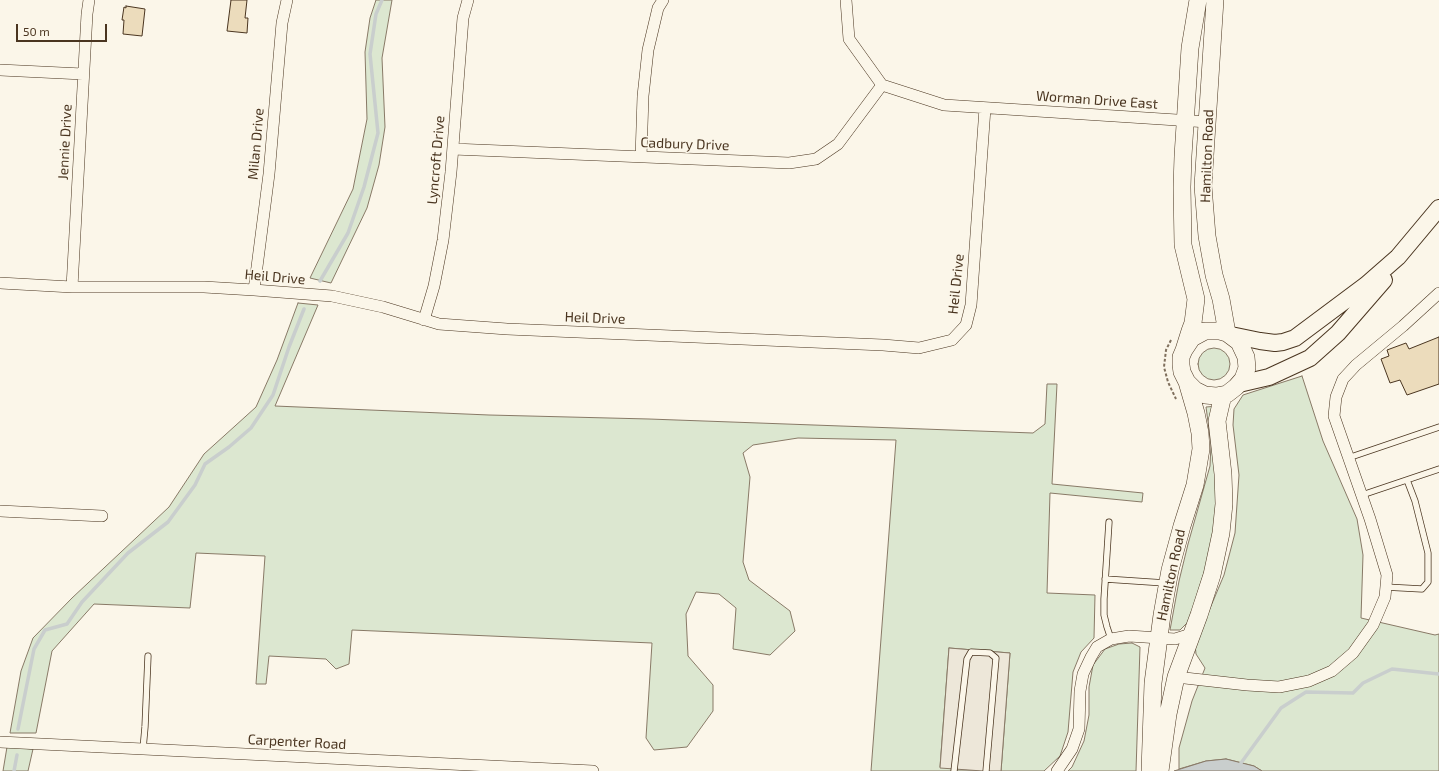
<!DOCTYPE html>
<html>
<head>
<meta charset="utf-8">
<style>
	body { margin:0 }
	#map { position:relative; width:1439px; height:771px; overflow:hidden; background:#fbf6e9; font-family:"Exo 2",sans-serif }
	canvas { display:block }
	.scale { position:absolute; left:16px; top:24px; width:91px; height:18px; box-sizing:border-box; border:2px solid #4a3520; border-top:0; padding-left:5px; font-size:12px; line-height:14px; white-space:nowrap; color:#4a3520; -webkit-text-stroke:3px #fbf6e9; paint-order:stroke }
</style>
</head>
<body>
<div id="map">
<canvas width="1439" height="771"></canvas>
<div class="scale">50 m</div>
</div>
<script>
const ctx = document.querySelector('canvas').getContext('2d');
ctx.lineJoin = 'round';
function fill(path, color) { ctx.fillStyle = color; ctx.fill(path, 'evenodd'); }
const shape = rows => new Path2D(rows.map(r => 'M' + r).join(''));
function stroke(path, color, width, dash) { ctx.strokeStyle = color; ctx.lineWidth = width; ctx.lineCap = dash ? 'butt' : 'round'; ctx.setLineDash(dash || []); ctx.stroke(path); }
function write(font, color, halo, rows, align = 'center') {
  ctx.font = font + ' "Exo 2",sans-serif'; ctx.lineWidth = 3; ctx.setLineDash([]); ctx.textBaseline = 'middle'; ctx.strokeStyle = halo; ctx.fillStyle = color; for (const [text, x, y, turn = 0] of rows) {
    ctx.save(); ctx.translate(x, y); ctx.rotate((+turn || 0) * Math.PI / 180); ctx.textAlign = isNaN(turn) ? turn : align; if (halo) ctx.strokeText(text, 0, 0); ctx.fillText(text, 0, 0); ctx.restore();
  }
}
const green = shape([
	[376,0,392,0,382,58,385,127,379,165,367,208,331,283,310,278,353,189,367,119,365,52,370,18,376,0],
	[298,303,318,305,275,406,489,415,649,419,1033,433,1045,424,1047,384,1057,384,1052,484,1143,493,1142,502,1050,493,1047,593,1095,595,1094,638,1081,652,1073,672,1068,732,1060,756,1044,771,1001,771,1010,653,949,648,940,767,983,771,871,771,896,440,798,438,753,445,743,453,750,477,743,562,749,580,790,611,795,631,770,655,733,649,736,608,719,594,696,592,686,614,688,656,713,685,713,711,687,747,654,750,646,738,652,643,352,630,349,664,336,669,326,659,269,656,266,684,256,684,265,556,196,553,190,608,94,604,52,651,36,733,10,733,21,671,33,638,72,598,169,507,204,454,256,407,277,360,298,303],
	'1198 364a16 16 0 1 1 32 0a16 16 0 1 1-32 0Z',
	[1302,376,1323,441,1357,519,1363,555,1361,618,1435,635,1439,634,1439,771,1262,771,1254,766,1226,759,1206,761,1179,769,1179,748,1192,701,1205,668,1196,654,1195,644,1224,575,1235,533,1239,475,1233,425,1234,409,1243,395,1302,376],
	[1218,406,1222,515,1189,621,1180,630,1170,630,1179,581,1188,544,1210,466,1211,444,1206,407,1218,406],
	[1132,643,1140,647,1136,771,1068,771,1072,767,1084,741,1089,715,1089,687,1093,665,1105,649,1119,644,1132,643],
	[7,747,33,749,28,771,3,771,7,747]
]);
fill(green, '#dce7d0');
stroke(green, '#887966', 1);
const parking = shape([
	[949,648,1010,653,1001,771,983,771,940,768,949,648]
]);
fill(parking, '#ede7d9');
stroke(parking, '#887966', 1);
const water = shape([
	[1226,759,1254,766,1262,771,1174,771,1206,761,1226,759]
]);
fill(water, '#c9cecd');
stroke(water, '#887966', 1);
stroke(shape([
	[320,281,348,233,364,187,378,133,370,54,376,14,382,0],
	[18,729,34,649,45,630,67,624,82,602,128,553,168,522,195,485,205,464,229,447,251,428,273,395,289,347,304,309],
	[1241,763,1281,708,1306,692,1353,693,1363,683,1392,669,1439,674],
	[14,771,17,755]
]), '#c9cecd', 3.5);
const building = shape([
	[231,0,247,0,245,18,248,18,247,33,227,31,231,0],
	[126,6,145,9,142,36,123,34,124,20,122,20,124,7,126,8,126,6],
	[1439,337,1439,384,1407,395,1400,380,1390,383,1381,359,1389,356,1387,350,1406,343,1409,349,1439,337]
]);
fill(building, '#ecdcbc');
stroke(building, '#4a3520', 1);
const service = shape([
	[1348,458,1439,427],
	[1362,495,1439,469],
	[1109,522,1104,599,1104,615,1107,627,1111,639],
	[1105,579,1165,583],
	[1385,587,1422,589,1428,582,1428,553,1415,501,1407,480],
	[143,749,145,727,148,656],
	[954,771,967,659,971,652,990,653,996,658,986,771]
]);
const minor = shape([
	[846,0,849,39,882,85,944,105,1208,122],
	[0,70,83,74],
	[453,149,789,163,816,159,838,144,882,85],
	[641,157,643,96,648,50,658,8,663,0],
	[0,283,72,287,204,287,254,290,332,296,383,307,439,324,507,329,883,345,919,348,952,340,966,325,971,305,985,108],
	[72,287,87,14,89,0],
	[254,290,269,174,282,23,287,0],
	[424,320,434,286,443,240,451,172,463,18,468,0],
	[0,511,102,516],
	[1176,677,1247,685,1279,687,1309,681,1332,671,1353,653,1373,625,1385,597,1387,575,1370,519,1334,416,1336,397,1343,379,1356,365,1403,326,1439,293],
	[0,742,593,771],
	[1057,771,1072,749,1079,729,1080,691,1083,674,1091,657,1097,647,1111,639,1129,636,1175,639,1191,634]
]);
const secondary = shape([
	[1231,335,1260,341,1275,343,1283,342,1295,338,1366,285,1398,257,1439,208],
	[1239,384,1269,377,1310,358,1338,333,1384,280]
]);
const primary = shape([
	[1215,0,1203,186,1207,236,1214,275,1221,299,1227,333],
	[1184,350,1192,338,1205,331,1220,331,1227,333,1239,342,1246,357,1247,368,1243,379,1236,387,1227,394,1216,396,1205,395,1195,390,1187,382,1182,372,1181,365,1181,357,1184,350,1190,331,1193,323,1196,299,1183,245,1182,187,1183,156,1190,48,1198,0],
	[1150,771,1153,683,1162,615,1170,570,1182,526,1195,485,1201,449,1200,433,1196,413,1187,382],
	[1160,771,1168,714,1176,677,1199,615,1212,575,1221,533,1224,504,1223,474,1217,421,1223,395]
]);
stroke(service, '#4a3520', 7);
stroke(minor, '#4a3520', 12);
stroke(secondary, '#4a3520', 18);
stroke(primary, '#4a3520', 18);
stroke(shape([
	[1171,340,1166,350,1164,367,1168,382,1176,399]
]), '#7f6f5c', 2, [3, 2]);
stroke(service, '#fbf6e9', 5.5);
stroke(minor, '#fbf6e9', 11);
stroke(secondary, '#fbf6e9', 16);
stroke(primary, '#fbf6e9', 17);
write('14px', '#4a3520', '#fbf6e9', [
	["Worman Drive East",1097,100,4],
	["Jennie Drive",65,142,-87],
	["Milan Drive",256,144,-85],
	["Cadbury Drive",685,144,2],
	["Hamilton Road",1207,156,-88],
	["Lyncroft Drive",436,160,-85],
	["Heil Drive",275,277,5],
	["Heil Drive",956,284,-84],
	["Heil Drive",595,318,2],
	["Hamilton Road",1171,575,-78],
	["Carpenter Road",297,742,3]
]);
</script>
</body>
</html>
